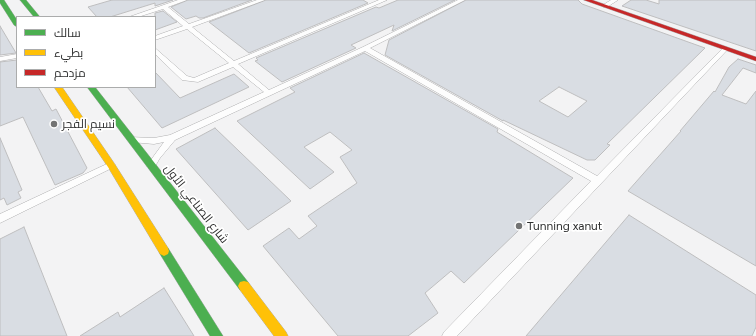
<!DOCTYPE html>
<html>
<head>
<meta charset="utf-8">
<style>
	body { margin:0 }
	#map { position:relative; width:756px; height:336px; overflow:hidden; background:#f3f3f4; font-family:Figtree,Cairo,sans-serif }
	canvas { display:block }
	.legend { position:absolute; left:16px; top:16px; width:140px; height:72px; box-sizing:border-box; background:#fff; border:1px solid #abacac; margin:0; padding:5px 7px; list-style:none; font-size:12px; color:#2e2f2f }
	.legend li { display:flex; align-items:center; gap:8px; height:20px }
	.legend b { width:20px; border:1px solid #abacac }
</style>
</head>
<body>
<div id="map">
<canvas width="756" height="336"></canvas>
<ul class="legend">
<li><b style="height:5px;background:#4caf50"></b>سالك</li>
<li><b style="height:5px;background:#ffc107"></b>بطيء</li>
<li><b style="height:5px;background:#c62828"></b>مزدحم</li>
</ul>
</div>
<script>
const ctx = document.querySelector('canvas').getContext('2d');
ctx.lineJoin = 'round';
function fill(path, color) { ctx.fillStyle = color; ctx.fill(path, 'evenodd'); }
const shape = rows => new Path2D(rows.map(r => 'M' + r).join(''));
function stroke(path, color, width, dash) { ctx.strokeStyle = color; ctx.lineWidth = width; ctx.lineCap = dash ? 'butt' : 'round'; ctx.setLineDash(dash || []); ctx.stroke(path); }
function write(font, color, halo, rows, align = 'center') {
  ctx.font = font + ' Figtree,Cairo,sans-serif'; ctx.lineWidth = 3.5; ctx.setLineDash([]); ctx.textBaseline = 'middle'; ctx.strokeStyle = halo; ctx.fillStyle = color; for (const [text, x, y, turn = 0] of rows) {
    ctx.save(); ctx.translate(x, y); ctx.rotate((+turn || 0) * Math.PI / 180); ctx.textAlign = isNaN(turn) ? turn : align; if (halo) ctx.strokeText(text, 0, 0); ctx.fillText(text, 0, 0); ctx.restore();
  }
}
const building = shape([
	[112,0,173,0,155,6,155,3,110,17,97,17,88,7,112,0],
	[188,0,252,0,203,18,199,18,196,16,186,19,171,7,188,0],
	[266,0,363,0,368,3,249,53,209,22,266,0],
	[398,0,455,0,392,31,394,25,351,45,356,48,282,82,255,61,258,60,256,58,376,7,379,8,398,0],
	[466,0,578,0,582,4,705,48,607,144,610,145,595,160,587,160,503,120,503,121,385,55,389,40,466,0],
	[559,87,587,101,568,117,539,101,559,87],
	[631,0,646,0,659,4,659,0,756,0,756,51,622,6,631,0],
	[163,11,177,22,155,30,155,13,163,11],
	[0,26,16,53,0,55,0,26],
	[364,53,498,129,497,132,573,178,464,283,451,271,425,293,438,313,408,336,338,336,263,246,289,228,299,239,317,226,308,216,357,183,340,157,352,150,330,132,304,147,334,172,310,189,237,121,295,92,290,88,364,53],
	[738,59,756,65,756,73,743,68,722,95,746,104,756,91,756,266,628,191,681,131,680,131,714,91,715,92,729,67,738,59],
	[17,60,17,87,38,87,52,111,56,109,87,168,83,173,55,185,23,117,0,126,0,62,17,60],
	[155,72,180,98,234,74,249,87,162,128,127,87,155,87,155,72],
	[215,128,291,201,248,230,176,149,215,128],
	[0,138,22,190,18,192,21,198,7,205,4,198,0,200,0,138],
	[629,215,756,295,756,327,752,336,526,336,629,215],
	[24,227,50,293,67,336,0,336,0,239,24,227],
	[164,288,194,336,80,336,118,312,120,317,164,288]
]);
fill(building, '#d9dde3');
stroke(building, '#bebebf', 1);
const lane = shape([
	[178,0,187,0,168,7,189,24,257,0,265,0,192,27,234,61,379,0,387,0,238,64,269,90,363,47,458,0,465,0,370,48,597,176,724,47,729,48,457,336,442,336,444,332,591,181,365,51,175,140,160,158,154,168,148,168,147,166,148,164,164,142,154,144,131,142,127,139,128,137,154,138,170,135,264,92,233,67,198,82,182,80,155,54,155,48,187,76,194,78,229,63,187,29,155,40,155,36,183,26,163,9,138,17,129,17,178,0],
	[611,0,618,0,607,7,603,7,603,5,611,0],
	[17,54,17,58,0,61,0,57,17,54],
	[111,162,114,163,115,165,114,167,0,223,0,214,111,162]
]);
const fast = shape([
	[0,0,4,0,17,20,17,27,14,25,0,3,0,0],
	[20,0,26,0,40,17,34,17,20,0],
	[87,87,95,87,248,282,250,286,248,290,244,291,240,290,87,87],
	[164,246,168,248,223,336,210,336,160,254,159,251,160,248,164,246]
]);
const slow = shape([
	[54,87,62,87,114,163,168,248,169,251,168,254,164,256,160,254,108,167,54,87],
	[244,281,248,282,286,332,288,336,274,336,240,290,238,286,240,282,244,281]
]);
const jam = shape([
	[584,0,592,0,756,57,756,61,584,0]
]);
stroke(lane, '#afafb0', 1);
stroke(fast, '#afafb0', 1);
stroke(slow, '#afafb0', 1);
stroke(jam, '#afafb0', 1);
fill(lane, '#fdfdfd');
fill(fast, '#4caf50');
fill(slow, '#ffc107');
fill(jam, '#c62828');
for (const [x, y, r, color] of [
	[54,124,4,"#737474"],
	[519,226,4,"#737474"]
]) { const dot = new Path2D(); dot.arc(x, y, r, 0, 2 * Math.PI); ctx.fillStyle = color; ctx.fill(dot); stroke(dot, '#fff', 1.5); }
write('12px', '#2e2f2f', '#fff', [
	["نسيم الفجر",62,124],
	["Tunning xanut",527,226]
], 'left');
write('12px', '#2e2f2f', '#fff', [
	["شارع الصناعي الأول",196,204,52]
]);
</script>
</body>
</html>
